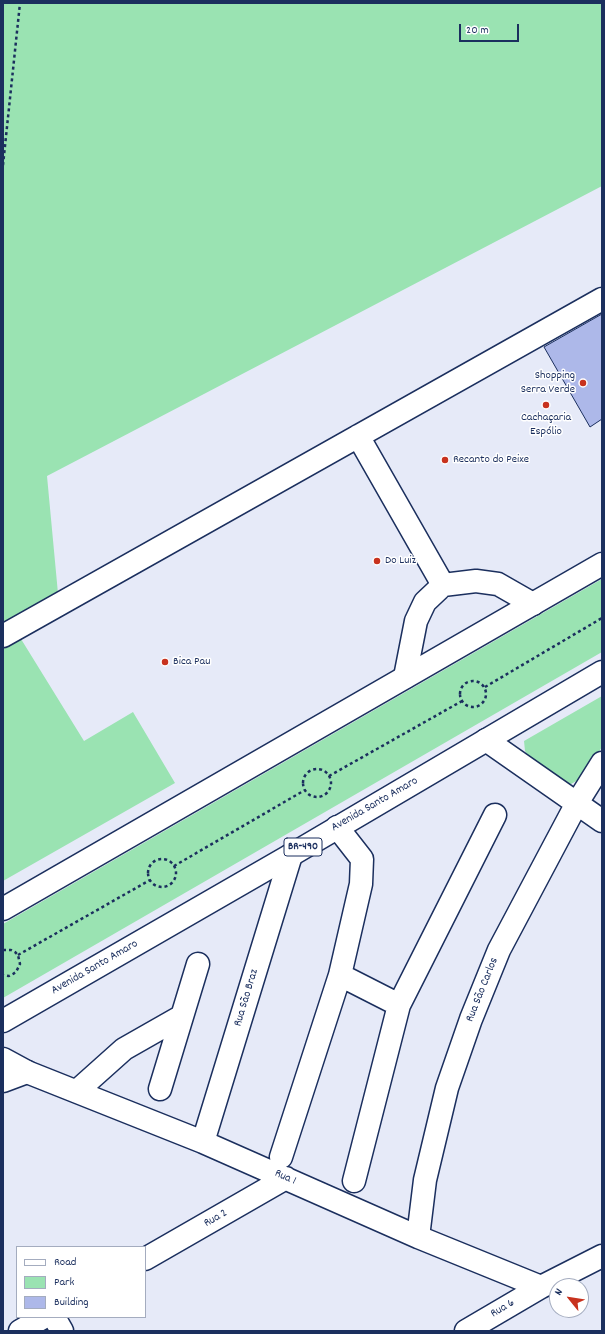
<!DOCTYPE html>
<html>
<head>
<meta charset="utf-8">
<style>
	body { margin:0 }
	#map { position:relative; width:605px; height:1334px; overflow:hidden; background:#e6eaf8; font-family:Dekko,sans-serif }
	canvas { display:block }
	.frame { position:absolute; inset:0; border:4px solid #1b2f5e; pointer-events:none }
	.legend { position:absolute; left:16px; top:1246px; width:130px; height:72px; box-sizing:border-box; background:#fff; border:1px solid #a4acbf; margin:0; padding:5px 7px; list-style:none; font-size:12px; color:#1b2f5e }
	.legend li { display:flex; align-items:center; gap:8px; height:20px }
	.legend b { width:20px; border:1px solid #a4acbf }
	.north { position:absolute; left:549px; top:1278px; width:40px; height:40px; box-sizing:border-box; background:#fff; border:1px solid #a4acbf; border-radius:50%; rotate:300deg; font-size:11px; font-weight:700; line-height:16px; text-align:center; color:#1b2f5e }
	.north::after { content:''; display:block; margin:auto; width:14px; height:18px; background:#c8321e; clip-path:polygon(50% 0,100% 100%,50% 72%,0 100%) }
	.scale { position:absolute; left:459px; top:24px; width:60px; height:18px; box-sizing:border-box; border:2px solid #1b2f5e; border-top:0; padding-left:5px; font-size:12px; line-height:14px; white-space:nowrap; color:#1b2f5e; -webkit-text-stroke:3px #fff; paint-order:stroke }
</style>
</head>
<body>
<div id="map">
<canvas width="605" height="1334"></canvas>
<div class="frame"></div>
<ul class="legend">
<li><b style="height:5px;background:#fff"></b>Road</li>
<li><b style="height:11px;background:#9ae3b2"></b>Park</li>
<li><b style="height:11px;background:#adb8e9"></b>Building</li>
</ul>
<div class="north">N</div>
<div class="scale">20 m</div>
</div>
<script>
const ctx = document.querySelector('canvas').getContext('2d');
ctx.lineJoin = 'round';
function fill(path, color) { ctx.fillStyle = color; ctx.fill(path, 'evenodd'); }
const shape = rows => new Path2D(rows.map(r => 'M' + r).join(''));
function stroke(path, color, width, dash) { ctx.strokeStyle = color; ctx.lineWidth = width; ctx.lineCap = dash ? 'butt' : 'round'; ctx.setLineDash(dash || []); ctx.stroke(path); }
function write(font, color, halo, rows, align = 'center') {
  ctx.font = font + ' Dekko,sans-serif'; ctx.lineWidth = 3; ctx.setLineDash([]); ctx.textBaseline = 'middle'; ctx.strokeStyle = halo; ctx.fillStyle = color; for (const [text, x, y, turn = 0] of rows) {
    ctx.save(); ctx.translate(x, y); ctx.rotate((+turn || 0) * Math.PI / 180); ctx.textAlign = isNaN(turn) ? turn : align; if (halo) ctx.strokeText(text, 0, 0); ctx.fillText(text, 0, 0); ctx.restore();
  }
}
fill(shape([
	[3,3,602,3,602,186,47,476,60,615,21,639,84,741,133,712,175,783,3,881],
	[602,579,602,652,3,998,3,924],
	[602,696,602,747,580,779,571,784,560,783,532,761,525,751,524,741]
]), '#9ae3b2');
const building = shape([
	[602,314,602,419,590,427,544,347,602,314]
]);
fill(building, '#adb8e9');
stroke(building, '#1b2f5e', 1);
const street = shape([
	[358,436,443,585,425,602,416,621,405,677],
	[443,585,476,581,498,584,533,604],
	[3,636,602,299],
	[486,740,602,821],
	[340,975,399,1005],
	[3,1059,27,1072,203,1142,418,1237,541,1287],
	[160,1089,198,964],
	[77,1091,124,1049,182,1016],
	[203,1142,291,855],
	[281,1157,340,975,361,884,362,859,337,827],
	[354,1181,399,1005,495,815],
	[418,1237,425,1180,447,1088,471,1019,499,950,577,803,602,763],
	[145,1259,286,1178],
	[54,1317,62,1331],
	[20,1331,44,1317],
	[466,1331,541,1287,602,1256]
]);
const secondary = shape([
	[3,1081,27,1072]
]);
const primary = shape([
	[3,909,602,564],
	[3,1021,291,855,602,672]
]);
stroke(street, '#1b2f5e', 25);
stroke(secondary, '#1b2f5e', 25);
stroke(primary, '#1b2f5e', 25);
stroke(shape([
	[3,165,20,3],
	'460 694a13 13 0 1 1 26 0a13 13 0 1 1-26 0Z',
	[485,687,602,618],
	'303 783a14 14 0 1 1 28 0a14 14 0 1 1-28 0Z',
	[329,776,462,701],
	'148 873a14 14 0 1 1 28 0a14 14 0 1 1-28 0Z',
	[174,866,305,790],
	[3,950,11,950,15,952,18,955,20,964,16,972,13,974,9,976,3,975],
	[18,955,150,880]
]), '#1b2f5e', 2.5, [3, 3]);
stroke(street, '#fff', 22);
stroke(secondary, '#fff', 22);
stroke(primary, '#fff', 22);
for (const [x, y, r, color] of [
	[583,383,4,"#c8321e"],
	[546,405,4,"#c8321e"],
	[445,460,4,"#c8321e"],
	[377,561,4,"#c8321e"],
	[165,662,4,"#c8321e"]
]) { const dot = new Path2D(); dot.arc(x, y, r, 0, 2 * Math.PI); ctx.fillStyle = color; ctx.fill(dot); stroke(dot, '#fff', 1.5); }
for (const [x, y, w] of [
	[303,847,38]
]) { const box = new Path2D(); box.roundRect(x - w / 2, y - 9, w, 18, 3); ctx.fillStyle = '#fff'; ctx.fill(box); stroke(box, '#1b2f5e', 1); }
write('bold 11px', '#1b2f5e', null, [
	["BR-490",303,847]
]);
write('12px', '#1b2f5e', '#fff', [
	["Shopping",575,376,"right"],
	["Serra Verde",575,390,"right"],
	["Cachaçaria",546,418,"center"],
	["Espólio",546,432,"center"],
	["Recanto do Peixe",453,460],
	["Do Luiz",385,561],
	["Bica Pau",173,662]
], 'left');
write('12px', '#1b2f5e', '#fff', [
	["Avenida Santo Amaro",375,805,-30],
	["Avenida Santo Amaro",95,968,-30],
	["Rua São Carlos",483,990,-68],
	["Rua São Braz",247,998,-73],
	["Rua 1",285,1178,24],
	["Rua 2",216,1219,-30],
	["Rua 6",503,1309,-31]
]);
</script>
</body>
</html>
